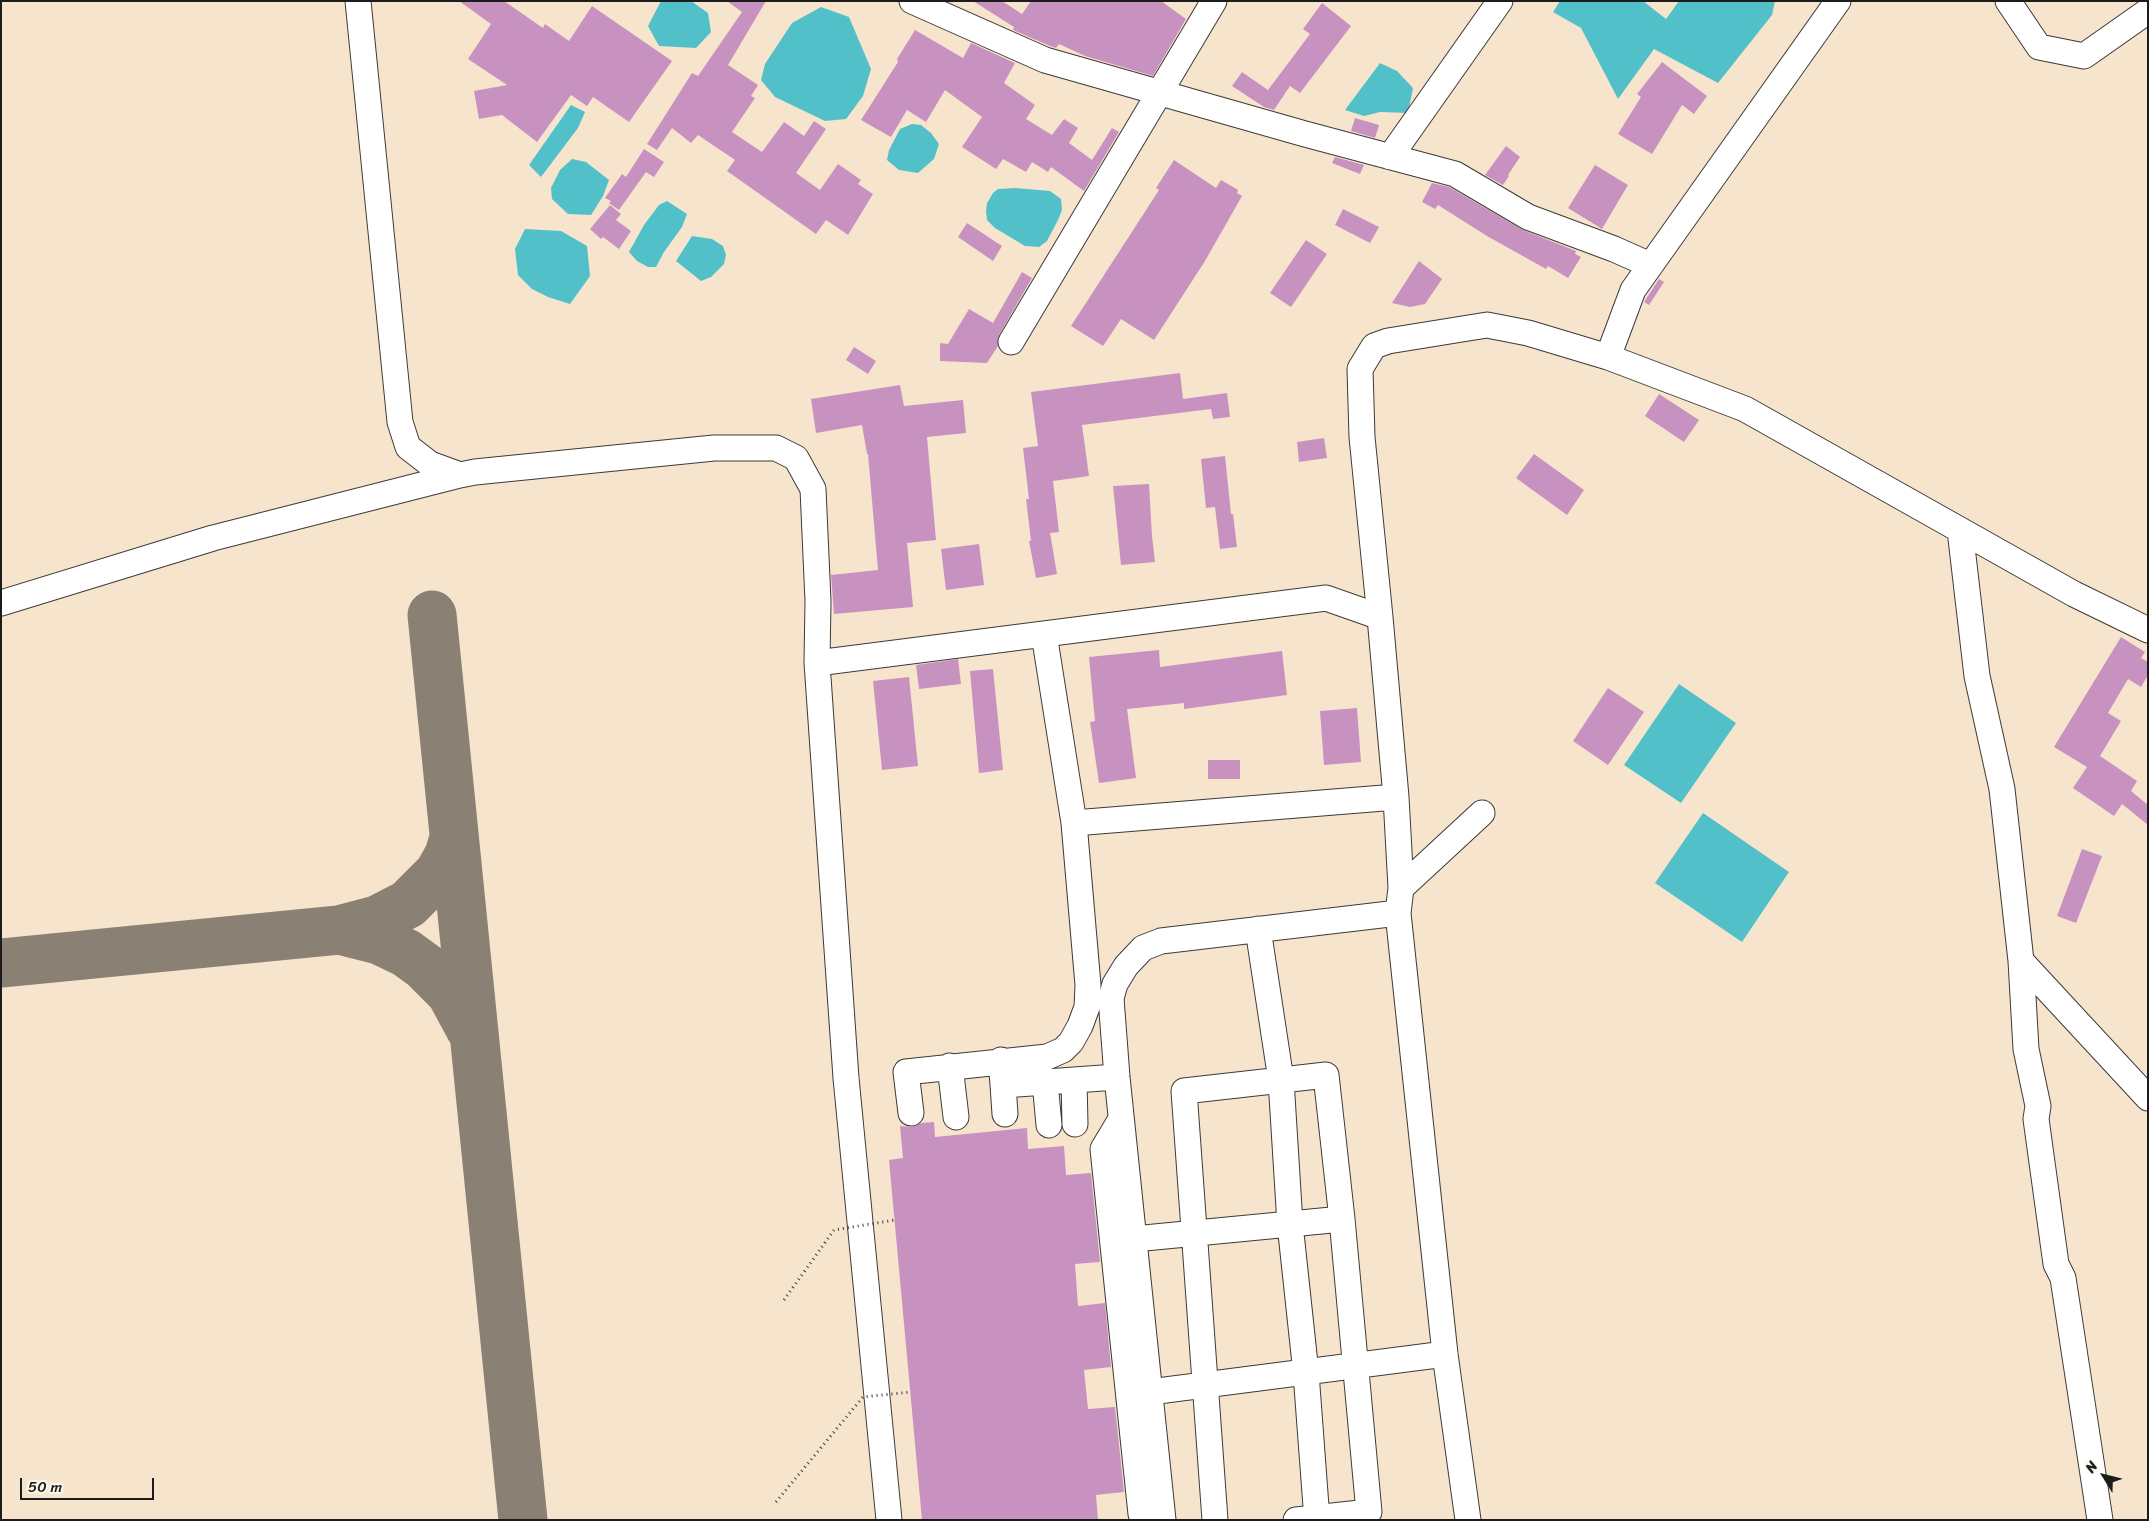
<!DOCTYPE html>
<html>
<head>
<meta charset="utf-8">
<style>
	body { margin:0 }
	#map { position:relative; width:2149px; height:1521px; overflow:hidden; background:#f7e4cd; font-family:Sriracha,sans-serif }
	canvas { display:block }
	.frame { position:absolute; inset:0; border:2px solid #1c1c1c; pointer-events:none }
	.north { position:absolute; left:2079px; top:1451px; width:50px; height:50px; -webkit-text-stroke:4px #fbf7ec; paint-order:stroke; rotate:306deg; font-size:14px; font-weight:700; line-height:20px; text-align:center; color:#1c1c1c }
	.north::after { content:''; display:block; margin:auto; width:18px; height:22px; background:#1c1c1c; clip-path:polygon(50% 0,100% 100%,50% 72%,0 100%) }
	.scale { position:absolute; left:20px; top:1478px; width:134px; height:22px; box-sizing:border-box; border:2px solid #1c1c1c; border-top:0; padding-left:6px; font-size:15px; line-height:18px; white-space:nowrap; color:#1c1c1c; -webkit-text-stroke:4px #fbf7ec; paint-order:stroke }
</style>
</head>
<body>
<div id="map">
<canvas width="2149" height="1521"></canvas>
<div class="frame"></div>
<div class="north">N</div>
<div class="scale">50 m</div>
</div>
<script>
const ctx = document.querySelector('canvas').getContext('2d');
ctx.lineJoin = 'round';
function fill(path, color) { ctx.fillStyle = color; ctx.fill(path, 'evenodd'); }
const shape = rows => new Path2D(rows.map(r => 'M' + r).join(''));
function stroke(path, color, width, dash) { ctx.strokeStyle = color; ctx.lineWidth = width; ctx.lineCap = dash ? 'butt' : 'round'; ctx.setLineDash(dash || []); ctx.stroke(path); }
fill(shape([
	[661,1,691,1,708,13,711,32,696,48,659,46,648,26],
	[1560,1,1643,1,1666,19,1679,1,1775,1,1772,15,1718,83,1654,49,1618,99,1581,28,1553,12],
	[821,7,849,17,871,69,863,96,846,119,825,121,775,97,761,80,765,64,792,23],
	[1380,63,1397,71,1413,88,1408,113,1380,112,1364,116,1345,110],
	[571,105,585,112,578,128,541,177,529,165],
	[912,124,921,125,931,133,939,144,934,159,918,173,899,170,887,160,889,150,900,129],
	[572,159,586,162,609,180,603,196,591,215,568,214,552,199,551,188,560,170],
	[1015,188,1050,191,1061,199,1062,210,1058,220,1047,241,1039,247,1025,246,995,228,987,220,986,211,987,203,993,193,998,189],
	[667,201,687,214,682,227,664,252,656,267,648,267,637,261,629,252,644,225,659,205],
	[525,229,561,231,587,246,590,276,570,304,548,297,532,289,518,275,515,249],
	[692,236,712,239,723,246,726,255,724,264,711,277,701,281,676,261],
	[1679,684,1736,723,1681,803,1624,765],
	[1703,813,1789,872,1742,942,1655,883]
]), '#52c0c8');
stroke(shape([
	[432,615,523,1520],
	[339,930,377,920,408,904,439,873,449,855,454,838],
	[1,963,339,930,379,940,406,953,424,966,451,993,471,1030]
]), '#8a8074', 49);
fill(shape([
	[459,1,504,1,543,28,545,24,569,41,592,6,672,61,629,122,593,97,587,106,571,95,537,142,502,115,479,119,474,91,507,85,468,59,491,24],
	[727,1,766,1,728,65,758,85,751,96,755,98,732,132,762,152,784,122,804,136,814,121,826,129,796,173,820,190,838,164,861,180,858,184,873,194,848,235,826,220,816,234,727,171,735,160,698,135,691,143,672,128,657,150,647,144,692,73,698,76,742,12],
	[973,1,1002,1,1022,14,1031,1,1161,1,1186,19,1153,76,1085,56,1059,44,1056,48,1050,46,1013,30,1014,27],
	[1322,3,1351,26,1300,93,1290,86,1274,110,1264,107,1232,86,1242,72,1268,90,1310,34,1303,29],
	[915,30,963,58,971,43,1015,63,1004,83,1035,105,1026,119,1052,135,1064,119,1078,128,1069,143,1092,160,1112,128,1119,132,1084,191,1051,167,1048,172,1032,162,1026,172,1003,159,996,169,962,147,982,117,945,90,926,122,907,110,891,137,861,120,898,62,897,59],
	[1662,62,1707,96,1694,114,1682,105,1652,154,1618,134,1641,97,1637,94],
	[1355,118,1379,125,1375,138,1351,131],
	[1506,146,1520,157,1508,175,1509,176,1503,185,1485,175],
	[644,149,664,162,654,177,646,172,619,210,609,203,611,201,605,198,622,174,626,177],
	[1335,157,1364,165,1360,174,1332,163],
	[1174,160,1216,188,1221,180,1238,190,1237,193,1242,196,1205,261,1154,340,1121,319,1103,346,1071,326,1159,190,1156,188],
	[1595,165,1628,185,1602,229,1568,208],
	[1432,183,1449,187,1523,230,1576,251,1575,254,1581,257,1568,278,1548,266,1546,269,1487,236,1438,205,1435,209,1422,202],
	[610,205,621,214,616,220,631,231,619,249,603,237,601,239,590,229],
	[1343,209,1379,227,1370,243,1335,225],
	[967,223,1002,246,993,261,958,237],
	[1306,240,1327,254,1291,307,1270,293],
	[1419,261,1442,279,1425,304,1410,307,1392,303],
	[1022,272,1032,278,999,335,998,346,987,363,940,361,940,343,948,344,969,309,993,323],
	[1659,279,1664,282,1649,305,1644,302],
	[854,347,876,361,868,374,846,360],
	[1180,373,1183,399,1227,393,1230,417,1213,419,1211,409,1082,425,1089,476,1053,481,1059,532,1050,533,1057,574,1036,578,1029,541,1031,541,1026,499,1029,499,1023,448,1038,446,1031,392],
	[900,385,904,406,963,400,966,433,927,437,936,540,907,543,913,607,834,614,831,575,878,570,868,454,867,454,862,425,816,433,811,399],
	[1659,394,1699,420,1684,442,1645,416],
	[1324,438,1327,458,1299,462,1297,442],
	[1534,454,1584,490,1567,515,1516,478],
	[1225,456,1231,514,1233,514,1237,547,1220,549,1215,507,1206,508,1201,459],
	[1149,484,1152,536,1155,562,1121,565,1113,486],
	[979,544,984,585,946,590,941,549],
	[2121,637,2145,652,2141,658,2148,662,2148,675,2141,687,2128,679,2108,713,2121,721,2100,756,2137,781,2131,791,2148,805,2148,825,2122,804,2114,816,2073,788,2087,767,2054,747],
	[1159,650,1160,667,1282,651,1287,695,1184,709,1184,703,1127,709,1136,778,1099,783,1090,722,1095,721,1089,657],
	[958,659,961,684,919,689,916,665],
	[993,669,1003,770,979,773,970,671],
	[909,677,918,766,882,770,873,681],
	[1608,688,1644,712,1608,765,1573,741],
	[1357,708,1361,762,1324,765,1320,711],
	[1208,760,1240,760,1240,779,1208,779],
	[2082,849,2102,856,2076,923,2057,916],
	[934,1122,935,1137,1027,1128,1028,1149,1064,1146,1066,1175,1091,1173,1100,1262,1075,1264,1078,1306,1105,1303,1111,1367,1084,1370,1088,1409,1115,1407,1124,1492,1096,1495,1098,1520,922,1520,889,1160,903,1158,900,1126,912,1127,921,1123]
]), '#c892c0');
const minor = shape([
	[358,1,400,422,408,447,430,464,460,475,475,472,714,448,776,448,796,458,813,489,818,601,817,663,846,1078,889,1520],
	[912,1,1045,60,1305,134,1455,174,1528,217,1614,249,1650,265],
	[1838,1,1633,290,1608,357,1745,409,2074,594,2148,630],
	[2008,1,2039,47,2084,56,2148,11],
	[1390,157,1500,1],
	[1011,342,1214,1],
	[1960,530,1977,676,2002,789,2021,961,2148,1098],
	[1,603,213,538,460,475],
	[1380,617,1362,437,1360,369,1374,346,1388,341,1487,325,1528,333,1608,357],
	[817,663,1326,598,1380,617,1396,797,1401,888,1398,913,1445,1354,1468,1520],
	[1074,823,1396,797],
	[1401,888,1482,813],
	[1258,929,1281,1080,1290,1224,1306,1373,1317,1520],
	[2021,961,2026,1049,2038,1106,2036,1119,2056,1264,2063,1278,2100,1520],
	[1001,1060,1003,1085,1117,1077],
	[950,1066,956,1117],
	[1074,1080,1075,1124],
	[1045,1082,1049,1125],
	[1003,1085,1005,1114],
	[911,1113,906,1072,1047,1057,1063,1050,1071,1042,1080,1026,1087,1007,1088,985,1074,823,1044,634],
	[1121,1119,1103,1149,1141,1514,1146,1520],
	[1134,1239,1342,1219],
	[1150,1392,1445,1354],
	[1163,1520,1117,1077,1111,998,1115,984,1126,966,1143,948,1161,941,1398,913],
	[1215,1520,1184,1091,1326,1075,1342,1219,1369,1512,1296,1520]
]);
stroke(minor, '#3d3a37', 27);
stroke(minor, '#fff', 25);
stroke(shape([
	[784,1300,834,1230,895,1220],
	[776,1502,863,1397,911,1392]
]), '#3d3a37', 3, [1, 4]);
</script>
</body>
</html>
